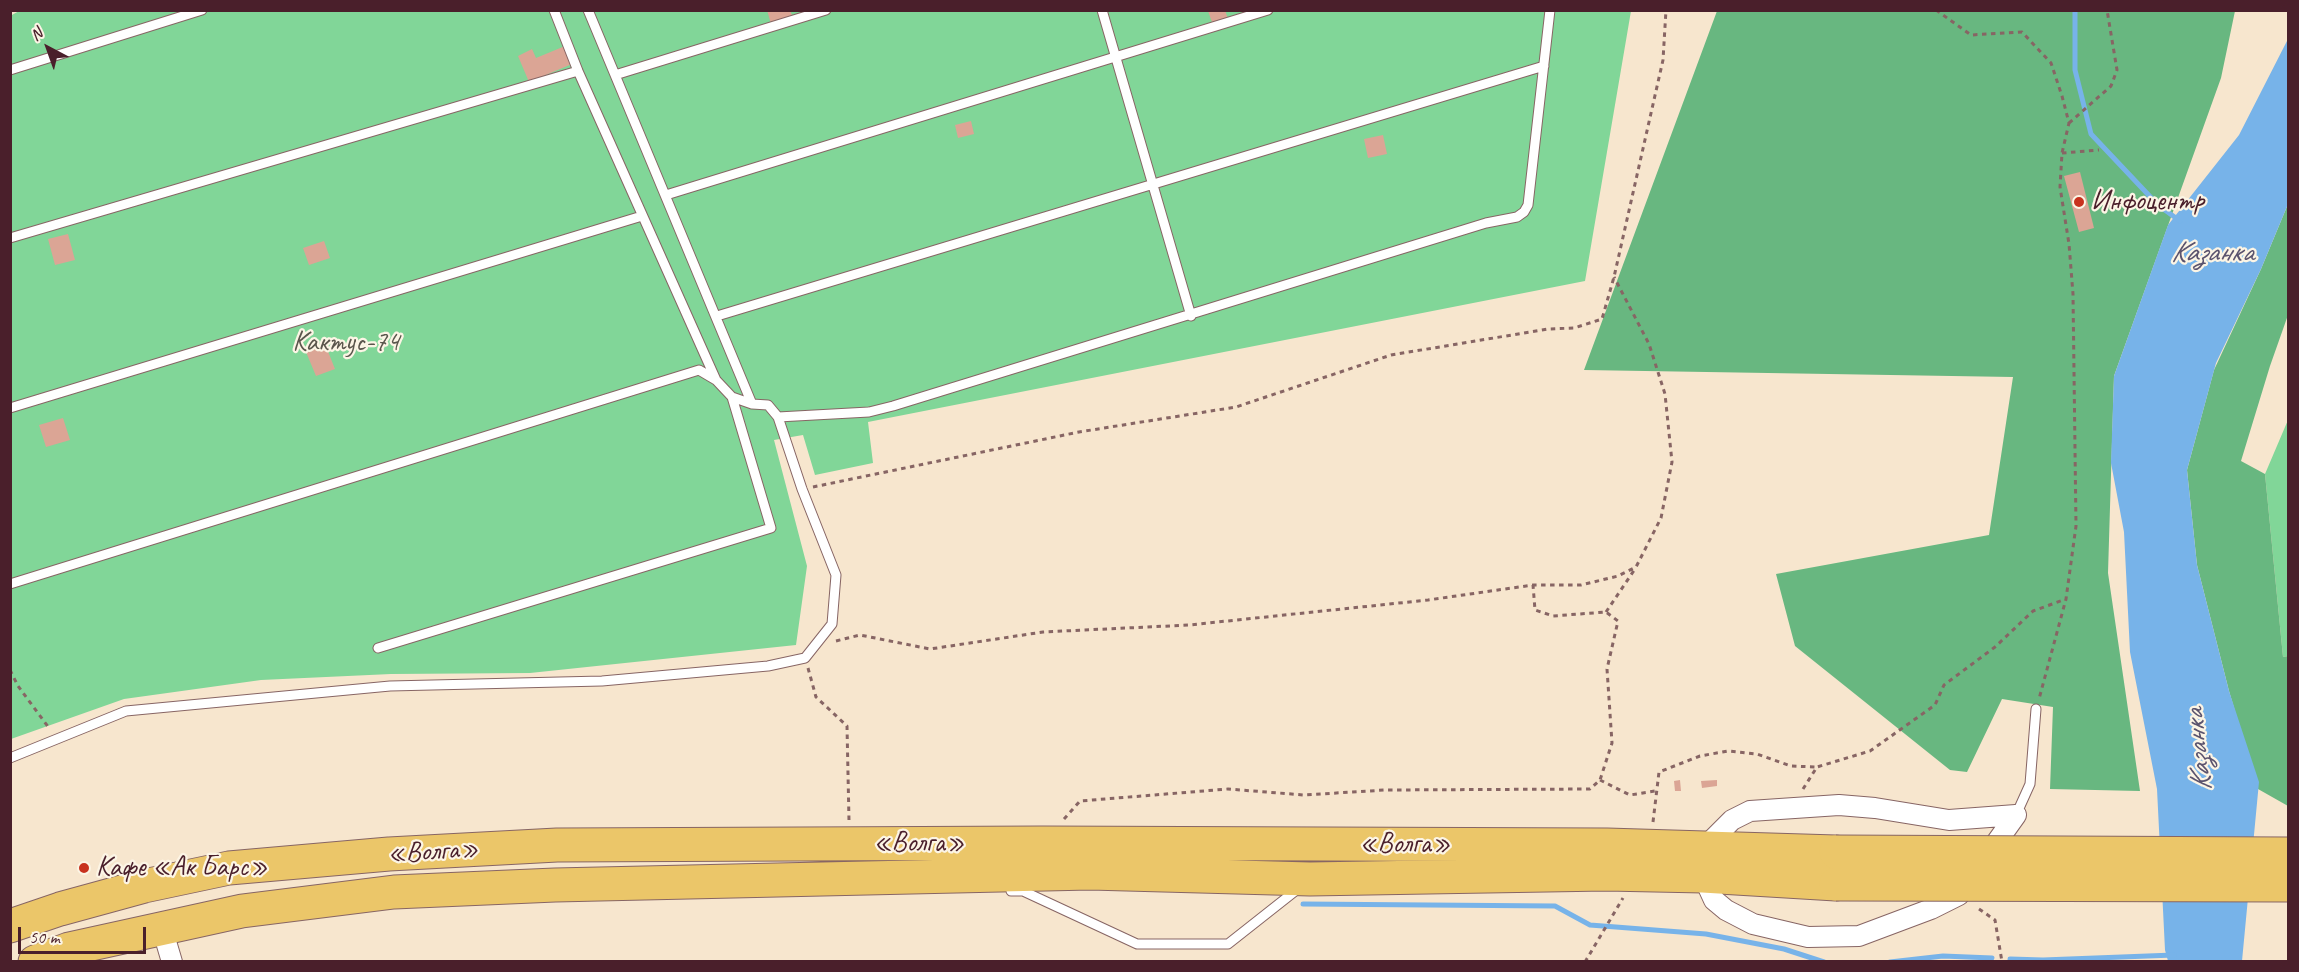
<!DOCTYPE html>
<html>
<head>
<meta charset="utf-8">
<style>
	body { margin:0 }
	#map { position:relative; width:2299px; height:972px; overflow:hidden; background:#f7e6ce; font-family:Caveat,sans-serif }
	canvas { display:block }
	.frame { position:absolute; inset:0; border:12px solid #4a1f2b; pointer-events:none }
	.north { position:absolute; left:18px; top:18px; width:60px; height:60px; -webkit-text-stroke:4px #fcf5e5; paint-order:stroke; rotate:319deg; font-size:16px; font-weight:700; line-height:24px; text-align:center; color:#4a1f2b }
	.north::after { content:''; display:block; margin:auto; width:21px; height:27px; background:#4a1f2b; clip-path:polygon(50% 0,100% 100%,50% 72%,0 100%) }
	.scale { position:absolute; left:18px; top:927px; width:128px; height:27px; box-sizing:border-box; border:3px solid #4a1f2b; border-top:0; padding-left:8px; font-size:18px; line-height:21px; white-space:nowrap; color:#4a1f2b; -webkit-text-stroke:4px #fcf5e5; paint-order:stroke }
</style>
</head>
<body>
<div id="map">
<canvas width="2299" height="972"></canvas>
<div class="frame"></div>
<div class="north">N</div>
<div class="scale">50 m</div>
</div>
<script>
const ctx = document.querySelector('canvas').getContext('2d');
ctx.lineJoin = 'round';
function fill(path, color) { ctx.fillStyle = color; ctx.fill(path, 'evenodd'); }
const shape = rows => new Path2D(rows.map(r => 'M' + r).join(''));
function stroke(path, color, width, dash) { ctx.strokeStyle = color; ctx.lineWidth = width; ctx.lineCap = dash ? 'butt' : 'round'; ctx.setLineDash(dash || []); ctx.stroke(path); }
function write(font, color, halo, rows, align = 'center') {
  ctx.font = font + ' Caveat,sans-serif'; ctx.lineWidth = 4.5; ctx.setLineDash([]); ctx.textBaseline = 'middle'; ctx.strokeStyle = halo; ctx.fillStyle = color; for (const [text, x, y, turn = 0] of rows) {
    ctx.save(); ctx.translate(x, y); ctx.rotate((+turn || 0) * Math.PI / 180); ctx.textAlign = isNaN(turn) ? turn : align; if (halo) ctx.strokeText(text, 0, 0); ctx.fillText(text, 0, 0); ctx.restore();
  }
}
fill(shape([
	[21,10,1631,11,1585,281,868,422,873,463,815,475,803,435,774,440,807,566,796,645,530,673,391,674,261,680,124,699,11,739,10,16],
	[2288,420,2288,656,2283,657,2265,474]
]), '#81d698');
fill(shape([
	[1717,11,2235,11,2221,78,2114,376,2108,573,2140,791,2050,789,2053,707,2002,699,1967,772,1950,770,1795,646,1776,574,1989,535,2013,377,1584,370],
	[2288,204,2288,315,2270,366,2241,461,2265,474,2283,657,2288,656,2288,806,2258,789,2229,691,2197,565,2187,470,2214,370,2261,269]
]), '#68b780');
fill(shape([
	[2288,39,2288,204,2261,269,2216,363,2187,470,2197,565,2229,691,2259,782,2242,961,2168,961,2165,950,2157,789,2130,652,2124,532,2111,463,2114,376,2168,225,2239,135]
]), '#77b3e9');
stroke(shape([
	[2075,10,2075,70,2091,134,2158,205,2180,221],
	[1303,904,1555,906,1590,925,1706,934,1784,949,1824,962],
	[2010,959,2043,960,2174,955],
	[1890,962,1943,956,1992,958]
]), '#77b3e9', 5);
fill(shape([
	[767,10,790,10,793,18,771,24],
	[1225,10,1228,19,1213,25,1208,11],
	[565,46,572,64,529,82,518,56,532,49,536,58],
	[971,121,974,134,958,138,955,125],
	[1383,135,1387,154,1368,158,1364,139],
	[2080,172,2094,228,2079,232,2064,176],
	[68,234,75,260,55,265,48,239],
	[324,241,330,258,309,265,303,248],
	[325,344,335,369,316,376,306,352],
	[63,418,70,440,46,447,39,425],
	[1680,780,1681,791,1675,791,1674,781],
	[1717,780,1717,786,1702,788,1701,781]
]), '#dba595');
const lane = shape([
	[588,10,752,404],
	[1102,10,1191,316],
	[10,70,202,10],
	[615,75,826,10],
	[666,195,1268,10],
	[10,238,578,71],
	[717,316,1544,66],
	[10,408,642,216],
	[778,417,869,412,893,406,1486,223,1517,217,1524,212,1528,205,1550,10],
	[10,584,699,370,716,380],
	[378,648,771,528,732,397],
	[10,758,126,711,390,686,602,681,768,666,805,658,832,624,836,575,802,489,778,417,768,405,752,404,732,397,716,380,578,71,554,10],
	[2016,815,2030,784,2036,709],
	[1011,891,1023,891,1137,944,1228,944,1299,888]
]);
const street = shape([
	[1705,847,1732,820,1750,811,1839,805,1875,808,1949,820,2016,815],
	[1986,857,2016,815],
	[1703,876,1714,900,1726,910,1753,924,1808,937,1859,936,1931,909,1959,895,1966,885],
	[162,928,172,962]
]);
const highway = shape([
	[10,926,60,909,144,886,229,868,389,854,557,845,1042,843,1607,845,1836,852],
	[35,962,69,949,242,911,394,892,555,885,1090,873,1310,879,1606,874,1703,876,1836,884]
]);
stroke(lane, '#876564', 11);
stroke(street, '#876564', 22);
stroke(highway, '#876564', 35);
stroke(shape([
	[1936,10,1971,35,2022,32,2051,63,2062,96,2069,123,2062,153,2060,187,2069,244,2073,294,2076,526,2066,599,2039,699],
	[2069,123,2111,86,2117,70,2107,10],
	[2062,153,2099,150],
	[813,487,1079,432,1236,407,1391,355,1548,329,1574,328,1602,319,1614,277,1663,60,1666,10],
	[1606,612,1635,569],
	[836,641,860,635,930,649,1043,632,1189,625,1428,600,1533,585,1581,585,1618,576,1636,567,1661,518,1672,462,1665,394,1649,344,1614,277],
	[808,668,816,697,847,726,849,821],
	[10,670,18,686,49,728],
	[1600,780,1630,795,1655,791],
	[1803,789,1817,767,1870,751,1935,705,1944,685,1995,647,2033,611,2066,599],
	[1064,819,1080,801,1228,789,1304,795,1385,790,1590,789,1600,780,1612,743,1607,669,1618,621,1606,612,1553,616,1535,610,1533,585],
	[1653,822,1659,772,1700,756,1728,751,1757,754,1791,766,1817,767],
	[1979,909,1995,920,2002,962],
	[1585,962,1623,898]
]), '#876564', 3, [4.5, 4.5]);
stroke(lane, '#fff', 9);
stroke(street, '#fff', 20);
stroke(highway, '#ebc669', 33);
const highwayBridge = shape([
	[1836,852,2288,854],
	[1836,884,2288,885]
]);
stroke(highwayBridge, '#876564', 35, []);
stroke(highwayBridge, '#ebc669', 33);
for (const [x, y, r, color] of [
	[2079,202,6,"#c8321e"],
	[84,868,6,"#c8321e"]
]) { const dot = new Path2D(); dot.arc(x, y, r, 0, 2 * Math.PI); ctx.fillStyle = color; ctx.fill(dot); stroke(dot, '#fcf5e5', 2); }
write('28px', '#4a1f2b', '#fcf5e5', [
	["Инфоцентр",2091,202],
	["Кафе «Ак Барс»",96,868]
], 'left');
write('28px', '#5a564c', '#fcf5e5', [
	["Кактус-74",346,343]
]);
write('28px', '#4a1f2b', '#fcf5e5', [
	["«Волга»",919,844],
	["«Волга»",1405,845],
	["«Волга»",433,852,-3]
]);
write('italic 30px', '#5a536e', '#fcf5e5', [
	["Казанка",2212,253],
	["Казанка",2199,750,-96]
]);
</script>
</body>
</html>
